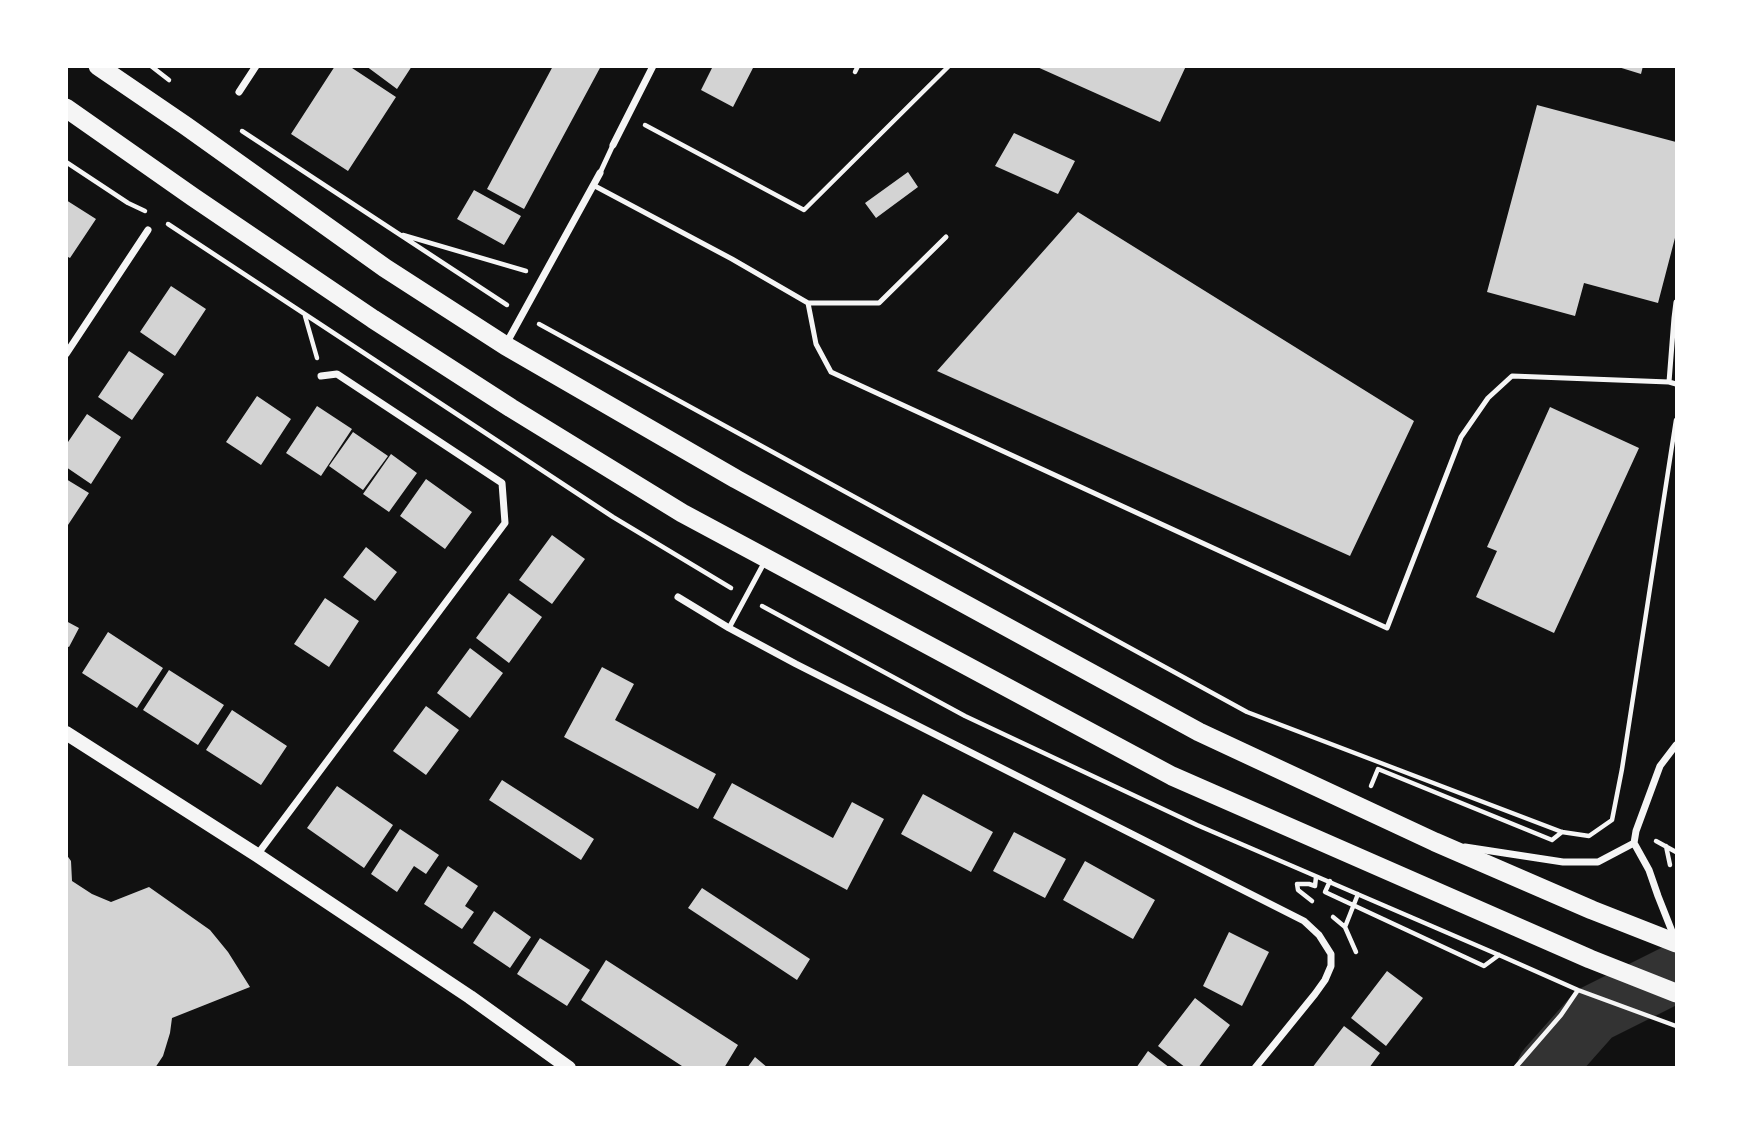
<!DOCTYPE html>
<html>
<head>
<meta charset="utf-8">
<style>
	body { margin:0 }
	#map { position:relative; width:1743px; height:1134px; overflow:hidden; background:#111; font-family:Montserrat,sans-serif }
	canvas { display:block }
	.frame { position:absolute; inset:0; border:68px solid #fff; pointer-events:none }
</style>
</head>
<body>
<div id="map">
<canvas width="1743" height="1134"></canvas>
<div class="frame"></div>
</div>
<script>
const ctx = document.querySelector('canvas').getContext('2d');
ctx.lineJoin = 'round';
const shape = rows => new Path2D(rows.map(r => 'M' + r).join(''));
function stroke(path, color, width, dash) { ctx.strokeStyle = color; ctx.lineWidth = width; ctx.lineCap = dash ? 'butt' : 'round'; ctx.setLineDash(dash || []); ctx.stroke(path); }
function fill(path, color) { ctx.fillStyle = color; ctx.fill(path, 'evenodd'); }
stroke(shape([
	[1546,1068,1594,1014,1676,973]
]), '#333', 58);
fill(shape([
	[335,66,349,66,396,97,348,171,291,134],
	[366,66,412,66,397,89],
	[553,66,601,66,524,209,487,189],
	[713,66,754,66,733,107,701,90],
	[1035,66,1186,66,1160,122],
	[1615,66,1643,66,1641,74],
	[1537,105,1676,142,1676,234,1658,303,1584,283,1575,316,1487,292],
	[1014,133,1075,161,1058,194,995,166],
	[908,172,918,187,876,218,865,203],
	[474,190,521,216,504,245,457,219],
	[66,200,96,219,70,258,66,256],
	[1078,212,1414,421,1350,556,937,371],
	[171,286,206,309,175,356,140,332],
	[129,351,164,374,132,420,98,397],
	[257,396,291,419,261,465,226,442],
	[317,406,352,429,321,476,286,453],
	[1550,407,1639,448,1554,633,1476,597,1497,551,1487,547],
	[87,414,121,437,91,484,66,467,66,445],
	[353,432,388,456,363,490,329,466],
	[391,454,417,473,389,512,363,494],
	[66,479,89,493,66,528],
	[426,479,472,512,445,549,400,516],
	[552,535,585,559,552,604,519,580],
	[366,547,397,572,375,601,343,577],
	[509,593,542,617,509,663,476,638],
	[325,598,359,621,329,667,294,644],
	[66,621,79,628,69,647,66,646],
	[108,632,163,668,137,708,82,673],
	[470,648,503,673,470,718,437,693],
	[602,667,634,684,615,720,716,774,698,809,564,737],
	[169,670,224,705,198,745,143,710],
	[426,706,459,730,426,775,393,751],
	[232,710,287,746,261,785,206,750],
	[502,780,594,839,581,860,489,800],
	[732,783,833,838,852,802,884,819,847,890,713,818],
	[337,786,393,825,364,868,307,828],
	[923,794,993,832,971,872,901,834],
	[400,829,439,855,426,874,414,866,397,892,371,874],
	[1014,832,1066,859,1045,898,993,871],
	[66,854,71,861,72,881,92,894,111,902,149,887,210,930,228,952,250,987,172,1018,170,1033,163,1056,155,1068,66,1068],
	[1085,861,1155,900,1133,939,1063,900],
	[448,866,478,886,465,906,474,912,462,929,424,904],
	[702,888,810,959,797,980,688,908],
	[494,911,531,937,510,968,473,943],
	[1229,932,1269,952,1242,1006,1203,986],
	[540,938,590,970,567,1006,517,974],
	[606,960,738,1045,724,1068,685,1068,581,1000],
	[1387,971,1423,998,1386,1046,1351,1018],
	[1195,998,1230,1025,1198,1068,1186,1068,1158,1046],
	[1344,1026,1380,1053,1369,1068,1312,1068],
	[1148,1051,1170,1068,1136,1068],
	[755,1057,768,1068,747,1068]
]), '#d3d3d3');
stroke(shape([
	[151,66,169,80],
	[855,72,858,66],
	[645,125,804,210,949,66],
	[242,131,507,305],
	[66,162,128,203,145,211],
	[168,224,613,517,731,588],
	[403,235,526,271],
	[305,316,317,358],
	[539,324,1247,712,1562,832,1589,836,1612,820,1622,769,1676,420],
	[762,606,965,716,1197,825,1499,955,1578,990,1676,1026],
	[1371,786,1378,769,1552,840,1562,832],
	[1656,841,1676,852],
	[1666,846,1670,865],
	[1330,881,1325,892,1484,966,1499,955],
	[1312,901,1298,890,1297,884,1309,884,1315,886,1316,877],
	[1333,917,1345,927,1356,952],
	[1345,927,1358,894],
	[1515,1068,1561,1015,1578,990]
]), '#f5f5f5', 4.5);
stroke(shape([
	[600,173,613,145],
	[593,185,732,259,808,303,816,344,831,372,1387,628,1461,437,1488,398,1512,376,1669,382,1676,384],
	[808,303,879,303,946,237],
	[1669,382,1674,318,1676,302],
	[729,628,764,563]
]), '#f5f5f5', 5);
stroke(shape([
	[239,92,256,66],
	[613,145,653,66],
	[506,344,600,173],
	[66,354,148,230],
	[678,597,729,628,796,664,1304,921,1319,935,1331,954,1331,966,1325,980,1315,994,1255,1068],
	[1465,847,1563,862,1598,862,1634,843],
	[257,855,505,523,502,483,337,374,321,376],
	[1675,939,1658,896,1649,870,1634,843,1636,831,1660,766,1676,745]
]), '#f5f5f5', 7);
stroke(shape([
	[66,733,257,855,470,997,569,1068]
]), '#f5f5f5', 14);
stroke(shape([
	[98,66,186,126,385,268,506,346,736,479,1199,732,1435,842,1592,910,1676,943],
	[66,108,193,197,373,319,511,408,682,513,1172,776,1590,959,1676,993]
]), '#f5f5f5', 19);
</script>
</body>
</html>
